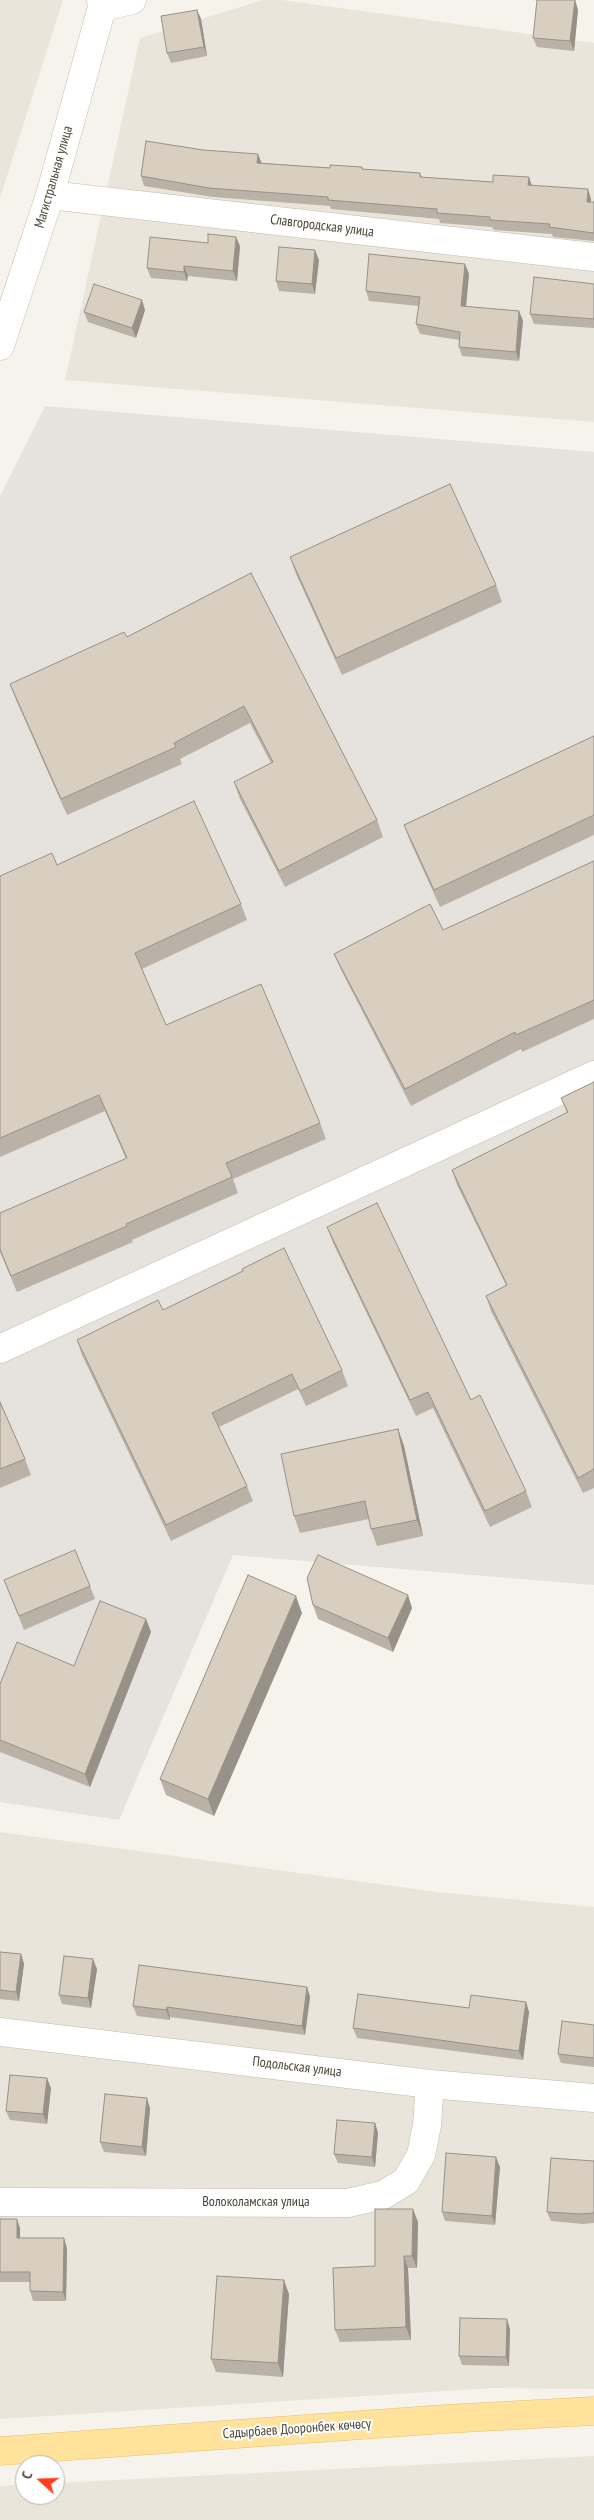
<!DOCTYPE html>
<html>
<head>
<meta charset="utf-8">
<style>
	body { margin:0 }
	#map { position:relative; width:594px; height:2520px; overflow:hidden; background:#f6f3ec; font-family:"PT Sans Narrow",sans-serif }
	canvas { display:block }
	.north { position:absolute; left:15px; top:2455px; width:50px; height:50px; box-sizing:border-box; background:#fff; border:1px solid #b7b4b0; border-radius:50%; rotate:290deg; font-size:14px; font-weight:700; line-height:20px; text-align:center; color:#4b4439 }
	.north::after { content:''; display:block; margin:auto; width:18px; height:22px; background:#fc3f1d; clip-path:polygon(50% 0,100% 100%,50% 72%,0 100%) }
</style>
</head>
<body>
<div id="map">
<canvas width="594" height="2520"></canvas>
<div class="north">С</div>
</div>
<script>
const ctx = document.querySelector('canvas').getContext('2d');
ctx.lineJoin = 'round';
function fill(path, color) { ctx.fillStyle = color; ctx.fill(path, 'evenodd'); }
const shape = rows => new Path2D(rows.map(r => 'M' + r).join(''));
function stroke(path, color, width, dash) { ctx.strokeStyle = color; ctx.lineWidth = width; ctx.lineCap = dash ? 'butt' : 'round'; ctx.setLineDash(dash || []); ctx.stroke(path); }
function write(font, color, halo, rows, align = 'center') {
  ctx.font = font + ' "PT Sans Narrow",sans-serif'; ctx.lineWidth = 4; ctx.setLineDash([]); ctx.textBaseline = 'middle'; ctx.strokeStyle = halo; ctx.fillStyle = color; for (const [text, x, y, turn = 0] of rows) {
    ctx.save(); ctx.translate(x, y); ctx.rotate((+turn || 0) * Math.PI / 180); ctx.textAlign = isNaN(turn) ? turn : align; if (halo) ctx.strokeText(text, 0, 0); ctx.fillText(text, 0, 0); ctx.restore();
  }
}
fill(shape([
	[0,0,63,0,0,198],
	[263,0,282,0,594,43,594,422,65,380,140,38],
	[0,1832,437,1892,594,1907,594,2389,493,2388,0,2419],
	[594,2456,594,2520,0,2520,0,2486,25,2484,25,2495,55,2495,55,2483]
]), '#eae5da');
fill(shape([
	[45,406,594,452,594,1585,233,1555,119,1820,0,1802,0,496]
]), '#e6e2dd');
const minor = shape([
	[102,7,132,0],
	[50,195,594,257],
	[0,346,50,195,102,7,101,0],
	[0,1349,594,1075],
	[0,2032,430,2084,594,2098],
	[0,2202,348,2203,383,2195,406,2181,421,2155,427,2125,430,2084]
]);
const major = shape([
	[0,2451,445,2419,594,2411]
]);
stroke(minor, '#c2bbae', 29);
stroke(major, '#e6c16a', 29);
stroke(minor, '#fff', 28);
stroke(major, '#ffe39c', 28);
fill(shape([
	[575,0,578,10,574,51,537,47,533,38],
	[197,10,201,19,207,56,171,63,167,53],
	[261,163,330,168,362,167,363,169,420,173,422,177,493,182,529,177,532,186,591,199,591,202,594,202,594,241,553,237,552,234,494,230,492,227,440,223,439,219,331,209,330,206,213,197,144,186,141,176],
	[240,246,237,281,188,276,187,281,151,278,147,268],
	[319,260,315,294,279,291,276,281],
	[465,264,469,274,466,307,519,311,523,321,519,361,462,356,459,347,460,340,420,334,416,324,419,306,369,301,366,291],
	[594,284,594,328,534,324,530,314],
	[145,310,136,338,88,322,84,312],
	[290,557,496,585,502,602,342,675,296,574],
	[251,573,377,820,383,837,285,887,240,799,234,782,271,763,250,723,180,759,182,764,67,815,16,700,10,684,127,637],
	[594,736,594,835,440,907,410,841,404,825],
	[594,861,594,1019,522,1052,521,1049,411,1106,341,970,334,954,443,930],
	[57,865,241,904,247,920,142,969,166,1025,320,1123,326,1139,233,1179,238,1193,132,1240,133,1242,17,1292,0,1252,0,1213,126,1159,105,1111,0,1157,0,876],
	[594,1082,594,1488,583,1493,491,1311,486,1296,506,1285,457,1185,452,1170,567,1113,561,1098],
	[327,1227,471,1400,526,1491,532,1507,490,1527,433,1408,416,1416,333,1243],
	[163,1310,342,1370,348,1386,306,1406,298,1389,219,1427,247,1486,253,1501,171,1541,82,1355,77,1340],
	[0,1402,25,1459,31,1475,0,1488],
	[398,1429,404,1446,423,1536,377,1546,371,1529,369,1519,300,1533,294,1516],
	[4,1580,90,1586,95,1599,24,1630],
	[313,1605,412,1608,393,1652,318,1619],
	[302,1613,214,1816,166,1795,160,1779],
	[146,1619,151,1632,90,1787,0,1752,0,1684,74,1666],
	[0,1952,21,1954,24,1964,19,2001,0,1999],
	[97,1969,91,2008,62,2004,59,1995],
	[307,1987,310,1997,305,2035,170,2017,170,2020,137,2016,133,2006],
	[526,2002,529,2012,523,2060,357,2038,353,2028,469,2008],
	[594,2025,594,2067,561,2063,558,2054],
	[51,2088,47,2124,10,2120,6,2111],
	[150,2108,146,2156,104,2152,100,2142],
	[375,2123,378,2133,375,2167,338,2163,334,2154],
	[594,2161,594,2223,583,2224,551,2221,547,2212],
	[500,2167,495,2225,445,2221,442,2212],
	[0,2219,20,2228,20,2238,67,2248,66,2301,33,2301,30,2291,30,2282,0,2282],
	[418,2222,417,2268,408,2268,411,2340,340,2342,335,2330,375,2266],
	[289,2294,283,2377,216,2372,211,2359],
	[510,2329,509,2366,462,2365,459,2356]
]), '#bab2a6');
fill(shape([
	[575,0,578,10,574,51,570,41],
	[197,10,201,19,207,56,204,47],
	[258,154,262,164,257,163],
	[529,177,532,187,528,185],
	[588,189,591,199,590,212,587,202],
	[236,237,240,246,237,281,233,271],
	[315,250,319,260,315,294,312,284],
	[465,264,469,274,465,316,461,306],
	[184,266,188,276,187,281,184,272],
	[142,300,145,310,136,338,132,328],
	[519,311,523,321,519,361,516,352],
	[398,1429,404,1446,423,1536,417,1520],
	[408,1595,412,1608,393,1652,388,1638],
	[296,1596,302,1613,214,1816,208,1799],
	[146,1619,151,1632,90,1787,85,1774],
	[21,1954,24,1964,19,2001,16,1992],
	[93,1959,97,1969,91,2008,88,1998],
	[307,1987,310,1997,305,2035,302,2026],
	[526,2002,529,2012,523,2060,519,2051],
	[167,2007,170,2017,170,2020,166,2010],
	[47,2078,51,2088,47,2124,43,2114],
	[147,2098,150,2108,146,2156,142,2147],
	[375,2123,378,2133,375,2167,372,2157],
	[496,2157,500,2167,495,2225,492,2216],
	[413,2209,418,2222,417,2268,412,2256],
	[17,2219,20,2228,20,2247,17,2238],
	[64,2238,67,2248,66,2301,63,2292],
	[404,2256,408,2268,411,2340,406,2327],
	[284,2280,289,2294,283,2377,278,2363],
	[507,2319,510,2329,509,2366,506,2357]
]), '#979187');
const building = shape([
	[537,0,575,0,570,41,533,38,537,0],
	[197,10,204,47,167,53,161,16,197,10],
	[146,141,203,150,258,154,257,163,330,168,330,165,362,167,362,169,420,173,420,177,493,182,493,175,529,177,528,185,588,189,587,202,594,202,594,233,549,227,550,224,490,220,490,217,437,213,437,209,328,200,328,197,209,188,141,176,146,141],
	[208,234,236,237,233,271,184,266,184,272,147,268,150,237,208,243,208,234],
	[279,247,315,250,312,284,276,281,279,247],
	[369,254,465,264,461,306,519,311,516,352,459,347,460,332,416,324,420,297,366,291,369,254],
	[534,277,594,284,594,319,530,314,534,277],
	[94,284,142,300,132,328,84,312,94,284],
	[450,484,496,585,336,658,290,557,450,484],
	[251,573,377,820,279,871,234,782,273,762,244,706,174,743,176,747,61,799,10,684,124,632,127,637,251,573],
	[594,736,594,815,434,890,404,825,594,736],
	[194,801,241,904,135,953,166,1025,261,984,320,1123,226,1163,232,1177,126,1224,127,1226,11,1276,0,1249,0,1213,127,1158,99,1095,0,1138,0,876,52,853,57,865,194,801],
	[594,861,594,1000,516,1035,515,1032,405,1089,334,954,430,904,443,930,594,861],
	[594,1082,594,1469,578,1478,486,1296,507,1285,452,1170,568,1112,561,1098,594,1082],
	[377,1203,471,1400,480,1395,526,1491,485,1511,428,1392,410,1400,327,1227,377,1203],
	[284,1248,342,1370,300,1391,292,1374,212,1413,247,1486,166,1525,77,1340,158,1300,163,1310,243,1271,242,1269,284,1248],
	[0,1402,25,1459,0,1469,0,1402],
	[398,1429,417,1520,371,1529,365,1501,294,1516,281,1454,398,1429],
	[75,1550,90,1586,19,1616,4,1580,75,1550],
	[318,1555,408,1595,388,1638,313,1605,307,1578,318,1555],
	[248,1575,296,1596,208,1799,160,1779,248,1575],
	[100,1601,146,1619,85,1774,0,1740,0,1684,17,1642,74,1666,100,1601],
	[0,1952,21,1954,16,1992,0,1990,0,1952],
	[64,1956,93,1959,88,1998,59,1995,64,1956],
	[139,1965,307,1987,302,2026,167,2007,166,2010,133,2006,139,1965],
	[358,1994,469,2008,471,1995,526,2002,519,2051,353,2028,358,1994],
	[562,2021,594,2025,594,2058,558,2054,562,2021],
	[10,2075,47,2078,43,2114,6,2111,10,2075],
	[105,2094,147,2098,142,2147,100,2142,105,2094],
	[337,2120,375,2123,372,2157,334,2154,337,2120],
	[446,2153,496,2157,492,2216,442,2212,446,2153],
	[551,2158,594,2161,594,2213,579,2214,547,2212,551,2158],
	[375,2209,413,2209,412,2256,404,2256,406,2327,335,2330,333,2268,375,2266,375,2209],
	[0,2219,17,2219,17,2238,64,2238,63,2292,30,2291,30,2272,0,2272,0,2219],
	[217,2276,284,2280,278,2363,211,2359,217,2276],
	[460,2318,507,2319,506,2357,459,2356,460,2318]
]);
fill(building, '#d8cfc1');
stroke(building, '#979187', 1);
write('14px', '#4b4439', '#fff', [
	["Магистральная улица",54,177,-74],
	["Славгородская улица",322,226,7],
	["Подольская улица",297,2067,7],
	["Волоколамская улица",256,2202],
	["Садырбаев Дооронбек көчөсү",297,2429,-4]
]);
</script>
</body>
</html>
